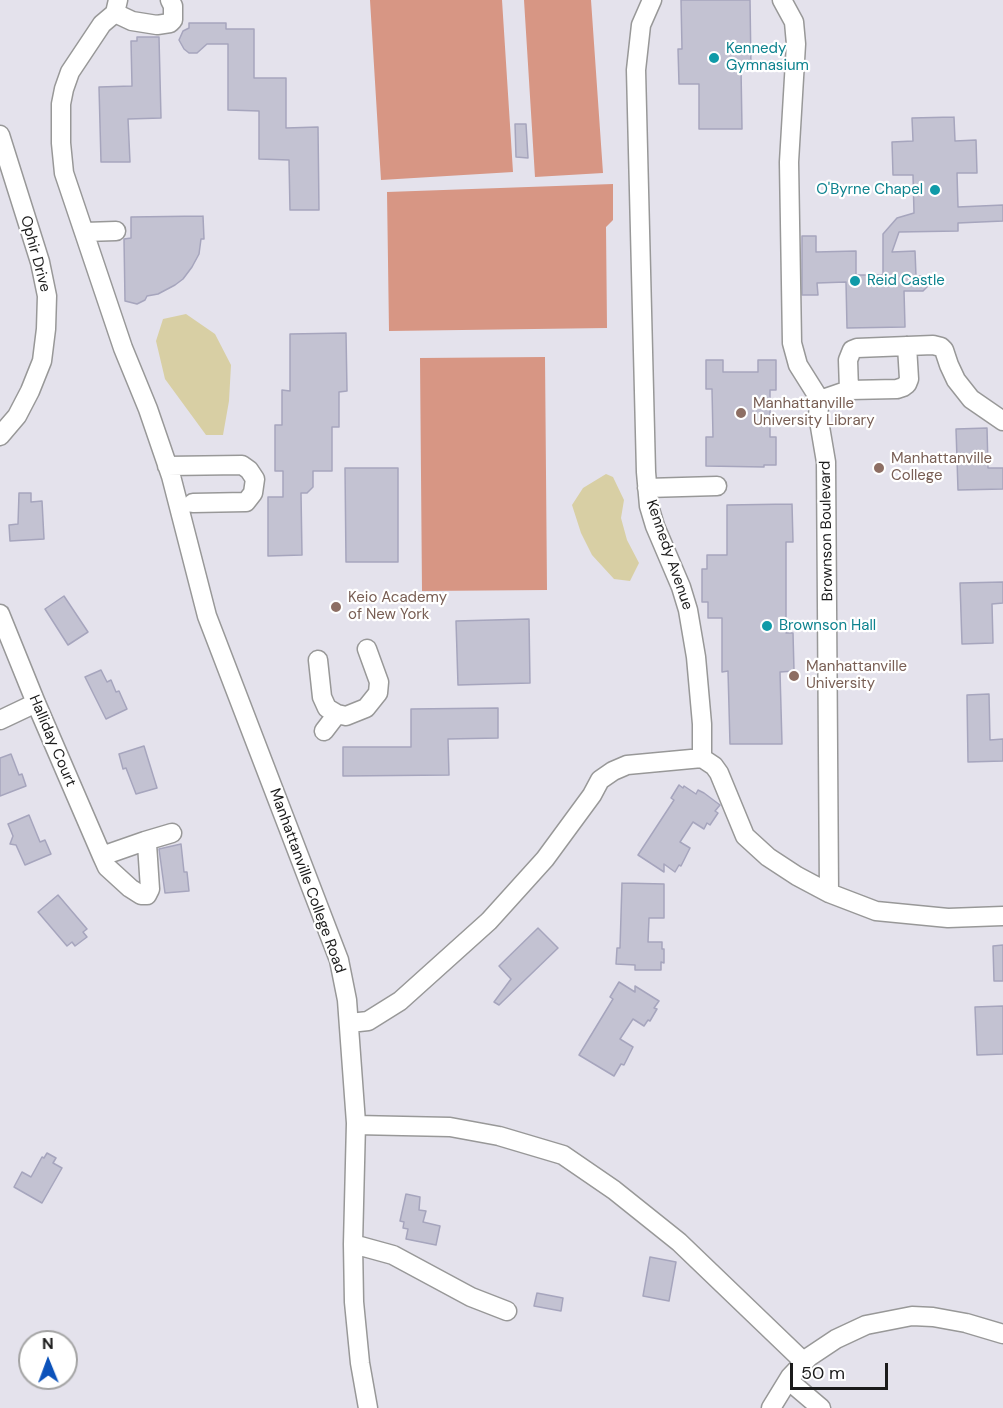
<!DOCTYPE html>
<html>
<head>
<meta charset="utf-8">
<style>
	body { margin:0 }
	#map { position:relative; width:1003px; height:1408px; overflow:hidden; background:#e4e2ec; font-family:"DM Sans",sans-serif }
	canvas { display:block }
	.north { position:absolute; left:18px; top:1330px; width:60px; height:60px; box-sizing:border-box; background:#fff; border:2px solid #a4a4a4; border-radius:50%; rotate:359deg; font-size:16px; font-weight:700; line-height:24px; text-align:center; color:#1b1b1b }
	.north::after { content:''; display:block; margin:auto; width:21px; height:27px; background:#0c52ba; clip-path:polygon(50% 0,100% 100%,50% 72%,0 100%) }
	.scale { position:absolute; left:790px; top:1363px; width:98px; height:27px; box-sizing:border-box; border:3px solid #1b1b1b; border-top:0; padding-left:8px; font-size:18px; line-height:21px; white-space:nowrap; color:#1b1b1b; -webkit-text-stroke:4px #fff; paint-order:stroke }
</style>
</head>
<body>
<div id="map">
<canvas width="1003" height="1408"></canvas>
<div class="north">N</div>
<div class="scale">50 m</div>
</div>
<script>
const ctx = document.querySelector('canvas').getContext('2d');
ctx.lineJoin = 'round';
function fill(path, color) { ctx.fillStyle = color; ctx.fill(path, 'evenodd'); }
const shape = rows => new Path2D(rows.map(r => 'M' + r).join(''));
function stroke(path, color, width, dash) { ctx.strokeStyle = color; ctx.lineWidth = width; ctx.lineCap = dash ? 'butt' : 'round'; ctx.setLineDash(dash || []); ctx.stroke(path); }
function write(font, color, halo, rows, align = 'center') {
  ctx.font = font + ' "DM Sans",sans-serif'; ctx.lineWidth = 4.5; ctx.setLineDash([]); ctx.textBaseline = 'middle'; ctx.strokeStyle = halo; ctx.fillStyle = color; for (const [text, x, y, turn = 0] of rows) {
    ctx.save(); ctx.translate(x, y); ctx.rotate((+turn || 0) * Math.PI / 180); ctx.textAlign = isNaN(turn) ? turn : align; if (halo) ctx.strokeText(text, 0, 0); ctx.fillText(text, 0, 0); ctx.restore();
  }
}
fill(shape([
	[370,0,502,0,513,172,381,180],
	[524,0,591,0,603,173,535,177],
	[613,184,613,220,606,227,607,328,389,331,387,192],
	[545,357,547,590,422,591,420,358]
]), '#d79684');
fill(shape([
	[186,314,215,334,231,365,229,401,223,435,206,435,165,379,156,341,163,319],
	[606,474,613,477,624,500,621,518,627,540,639,563,630,581,614,579,592,555,581,533,572,505,583,488]
]), '#d8cfa4');
const building = shape([
	[681,0,750,0,751,68,741,68,742,129,699,129,699,84,679,84,678,49,682,49,681,0],
	[189,23,226,23,226,29,254,29,254,78,286,78,286,128,318,127,319,210,290,210,289,160,259,159,259,111,228,110,228,44,207,44,197,53,189,53,184,49,179,40,183,31,189,28,189,23],
	[137,37,159,37,161,118,128,119,130,162,101,162,99,87,132,86,131,41,137,41,137,37],
	[954,117,955,141,976,140,977,173,957,173,958,207,1003,205,1003,221,958,223,958,231,899,232,892,252,915,251,916,276,923,276,927,280,927,287,923,291,904,291,905,327,847,328,846,282,817,283,818,295,802,295,802,236,816,236,816,252,856,251,856,275,883,275,883,234,897,218,914,213,913,175,893,175,892,142,913,141,912,118,954,117],
	[515,124,526,124,528,158,516,157,515,124],
	[203,216,204,239,201,239,199,254,192,267,183,279,175,285,158,294,147,296,145,300,137,304,125,301,124,239,131,238,131,217,203,216],
	[346,333,347,391,339,392,339,427,332,427,332,471,313,471,313,487,307,493,301,493,302,555,268,556,268,497,283,497,283,471,275,471,275,425,282,425,282,390,290,391,290,334,346,333],
	[706,360,723,360,723,372,758,372,758,360,776,360,776,390,770,390,770,437,776,437,776,465,764,465,764,467,706,466,706,437,713,437,712,389,706,389,706,360],
	[987,428,988,468,1003,468,1003,489,958,490,956,429,987,428],
	[345,468,398,468,398,562,346,562,345,468],
	[19,493,31,493,31,502,42,501,44,539,10,541,9,525,18,524,19,493],
	[792,504,793,542,786,542,786,633,793,633,794,671,780,672,782,744,730,744,728,671,722,672,722,618,708,618,708,602,702,602,702,569,707,569,707,555,727,555,727,505,792,504],
	[1003,582,1003,603,992,604,993,643,962,644,960,583,1003,582],
	[64,596,88,632,68,645,45,609,64,596],
	[529,619,530,683,458,685,456,621,529,619],
	[101,670,107,682,111,680,116,692,119,691,127,709,106,719,85,677,101,670],
	[989,694,990,740,1003,739,1003,761,968,762,967,695,989,694],
	[498,708,498,738,448,739,449,775,343,776,343,747,411,747,411,709,498,708],
	[144,746,157,788,136,794,126,768,123,769,119,754,144,746],
	[11,754,19,775,22,774,26,786,0,796,0,758,11,754],
	[679,785,683,788,684,786,696,794,698,790,704,793,720,805,715,811,718,813,710,825,707,823,704,829,693,822,680,842,690,848,681,866,679,865,675,872,664,864,664,872,638,855,674,800,671,798,679,785],
	[29,815,40,842,45,840,51,854,25,865,16,845,10,844,13,836,8,824,29,815],
	[181,844,184,872,187,872,189,891,165,893,159,849,181,844],
	[622,883,664,884,664,918,649,918,648,942,662,942,662,949,664,949,664,963,661,962,661,970,635,970,635,965,616,964,617,948,620,948,622,883],
	[58,895,87,929,83,932,87,937,75,946,72,942,67,946,38,912,58,895],
	[538,928,558,948,499,1005,494,1002,511,979,499,966,538,928],
	[1003,945,1003,981,994,981,993,946,1003,945],
	[619,982,635,992,635,986,659,1001,654,1008,657,1009,650,1021,648,1020,644,1026,633,1019,620,1039,633,1047,624,1065,621,1064,614,1076,579,1055,613,999,610,997,619,982],
	[1003,1006,1003,1054,977,1055,975,1007,1003,1006],
	[47,1153,56,1158,53,1163,62,1168,42,1203,14,1187,22,1172,31,1177,42,1157,44,1158,47,1153],
	[406,1194,420,1197,419,1210,426,1211,423,1222,440,1226,436,1245,406,1239,408,1229,403,1228,404,1222,400,1221,406,1194],
	[650,1257,676,1262,669,1301,643,1296,650,1257],
	[537,1293,563,1298,561,1311,534,1306,537,1293]
]);
fill(building, '#c3c2d2');
stroke(building, '#a6a5bd', 1.5);
const minor = shape([
	[118,0,115,13,132,21,157,25,170,23,173,20,173,6,170,0],
	[652,0,641,25,636,70,646,472,649,506,655,526,681,587,688,610,696,657,702,724,702,758],
	[782,0,794,22,796,44,789,162,792,343,798,365,820,400,818,415,826,462,829,893],
	[115,13,102,24,70,72,64,89,61,104,61,143,64,173,123,348,148,409,171,476,207,616,339,960,347,1000,356,1123,353,1244,354,1302,360,1363,368,1408],
	[0,135,40,262,47,296,46,329,42,361,30,391,17,416,0,436],
	[85,232,116,231],
	[849,390,848,360,852,350,857,348,933,345,941,347,944,350,949,365,956,380,971,399,1003,421],
	[820,400,849,390,897,389,903,387,907,384,909,379,907,346],
	[167,466,242,465,249,470,255,479,253,493,246,502,193,503],
	[647,488,717,486],
	[0,614,36,703,102,856,107,867,130,888,141,895,147,895,150,889,147,844,145,841,102,856],
	[318,660,322,697,327,708,337,714,346,716,366,708,378,693,379,682,367,649],
	[0,720,36,703],
	[324,731,337,714],
	[702,758,714,766,719,773,745,836,768,857,797,876,829,893,876,911,948,918,1003,916],
	[145,841,172,833],
	[350,1023,368,1021,400,1001,489,921,545,859,592,795,600,780,613,771,627,765,702,758],
	[356,1125,450,1127,499,1136,563,1155,614,1190,679,1242,804,1362],
	[353,1244,393,1255,471,1297,507,1311],
	[788,1380,821,1408],
	[771,1408,790,1377,809,1357,836,1339,866,1325,912,1316,933,1317,966,1323,1003,1334]
]);
stroke(minor, '#989898', 21);
stroke(minor, '#fff', 18);
for (const [x, y, r, color] of [
	[714,58,6,"#0f9aa8"],
	[935,190,6,"#0f9aa8"],
	[855,281,6,"#0f9aa8"],
	[741,413,6,"#8d6e63"],
	[879,468,6,"#8d6e63"],
	[336,607,6,"#8d6e63"],
	[767,626,6,"#0f9aa8"],
	[794,676,6,"#8d6e63"]
]) { const dot = new Path2D(); dot.arc(x, y, r, 0, 2 * Math.PI); ctx.fillStyle = color; ctx.fill(dot); stroke(dot, '#fff', 2); }
write('15px', '#0d838f', '#fff', [
	["Kennedy",726,49],
	["Gymnasium",726,66],
	["O'Byrne Chapel",923,190,"right"],
	["Reid Castle",867,281],
	["Brownson Hall",779,626]
], 'left');
write('15px', '#1b1b1b', '#fff', [
	["Ophir Drive",35,254,75],
	["Brownson Boulevard",827,531,-91],
	["Kennedy Avenue",669,555,71],
	["Halliday Court",52,741,67],
	["Manhattanville College Road",307,881,70]
]);
write('15px', '#785e54', '#fff', [
	["Manhattanville",753,404],
	["University Library",753,421],
	["Manhattanville",891,459],
	["College",891,476],
	["Keio Academy",348,598],
	["of New York",348,615],
	["Manhattanville",806,667],
	["University",806,684]
], 'left');
</script>
</body>
</html>
